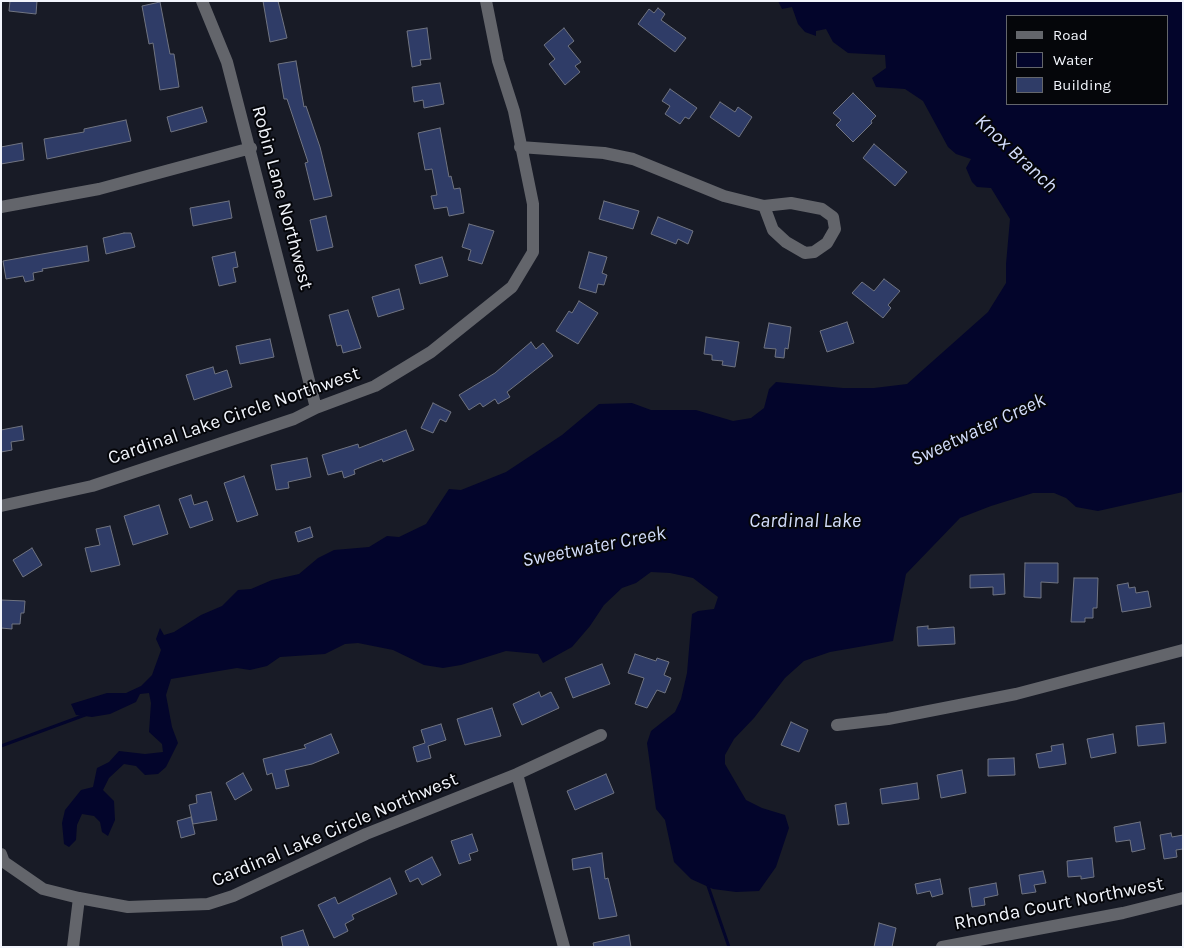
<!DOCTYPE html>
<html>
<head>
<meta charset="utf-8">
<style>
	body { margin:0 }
	#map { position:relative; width:1184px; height:948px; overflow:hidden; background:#181b26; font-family:Karla,sans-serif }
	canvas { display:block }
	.frame { position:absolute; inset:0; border:2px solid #f2f5fc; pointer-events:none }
	.legend { position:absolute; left:1006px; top:15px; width:162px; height:90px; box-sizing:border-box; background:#05060a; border:1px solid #64666b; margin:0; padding:6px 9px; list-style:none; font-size:15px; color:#f2f5fc }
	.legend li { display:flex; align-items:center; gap:10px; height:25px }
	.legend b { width:25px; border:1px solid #64666b }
</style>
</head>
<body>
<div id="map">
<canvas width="1184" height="948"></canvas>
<div class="frame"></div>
<ul class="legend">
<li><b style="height:6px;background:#63656b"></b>Road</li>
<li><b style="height:14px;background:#03052b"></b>Water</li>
<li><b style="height:14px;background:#2f3c67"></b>Building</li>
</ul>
</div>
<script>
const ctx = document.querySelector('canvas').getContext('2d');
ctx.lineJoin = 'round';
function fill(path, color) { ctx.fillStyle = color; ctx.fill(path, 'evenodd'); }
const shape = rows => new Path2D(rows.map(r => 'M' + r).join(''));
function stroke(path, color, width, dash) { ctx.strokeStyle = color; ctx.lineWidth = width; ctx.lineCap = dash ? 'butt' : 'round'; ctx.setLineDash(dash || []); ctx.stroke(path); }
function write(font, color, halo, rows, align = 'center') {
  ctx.font = font + ' Karla,sans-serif'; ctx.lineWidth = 4; ctx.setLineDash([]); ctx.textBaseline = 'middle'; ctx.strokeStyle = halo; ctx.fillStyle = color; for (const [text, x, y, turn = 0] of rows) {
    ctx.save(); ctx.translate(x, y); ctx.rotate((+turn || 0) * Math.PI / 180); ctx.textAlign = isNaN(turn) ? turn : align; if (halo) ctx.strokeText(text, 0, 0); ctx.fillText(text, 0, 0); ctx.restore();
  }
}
fill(shape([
	[778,1,1183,1,1183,492,1098,511,1076,507,1066,498,1054,493,1033,493,991,506,960,518,906,574,893,641,830,652,804,661,785,678,754,718,734,739,725,755,725,764,746,800,762,808,785,815,789,828,776,867,759,891,736,892,713,889,691,879,674,862,665,820,656,809,647,743,651,731,675,712,681,699,687,673,692,614,698,611,714,609,718,597,693,578,670,573,651,572,636,583,622,588,604,605,590,626,572,647,543,663,538,654,506,651,461,665,443,668,424,665,393,650,358,643,345,644,325,654,280,657,267,666,250,670,237,668,171,679,166,695,172,727,178,743,166,767,158,774,145,775,136,766,124,764,109,778,103,790,114,801,115,820,108,836,102,832,100,822,94,816,82,814,77,825,76,840,69,847,64,844,62,823,65,810,81,790,93,787,97,768,109,762,119,751,145,754,163,752,162,744,149,732,151,703,149,693,140,694,136,702,110,714,92,717,76,715,71,704,107,693,126,693,141,686,152,675,161,650,156,639,160,628,164,635,174,632,201,615,222,606,238,590,251,589,272,580,299,574,318,558,334,550,369,547,387,536,399,537,426,524,449,489,461,490,506,472,562,435,599,404,632,403,651,410,696,410,733,421,751,418,764,408,769,389,776,382,843,388,874,388,907,384,988,312,1006,283,1006,264,1010,219,991,188,977,187,972,182,966,168,971,159,956,154,948,147,923,101,905,89,876,87,872,78,886,68,885,55,848,53,833,42,826,29,816,31,816,36,805,32,798,24,792,7,782,9],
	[1008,16,1168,16,1168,104,1008,104]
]), '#03052b');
stroke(shape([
	[1,746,85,715],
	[708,886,729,947]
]), '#03052b', 3);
const building = shape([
	[10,1,37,1,36,14,9,11,10,1],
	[263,1,278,1,287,38,270,42,263,1],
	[160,2,170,54,174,54,179,87,160,90,153,43,149,44,142,6,160,2],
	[658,8,665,14,661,20,686,38,675,52,638,24,649,9,654,13,658,8],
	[427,28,431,59,420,60,421,65,412,67,407,31,427,28],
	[564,28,574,41,568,46,581,62,575,66,580,72,565,85,549,64,555,59,544,45,564,28],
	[296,61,304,107,306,106,320,147,332,196,314,200,305,163,308,162,287,99,284,99,278,64,296,61],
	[440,83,444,104,424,108,423,100,414,102,412,87,440,83],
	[670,89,697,108,689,119,685,117,680,124,665,114,670,106,662,101,670,89],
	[853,93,876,116,871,121,872,123,853,142,836,125,841,120,833,113,853,93],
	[720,102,735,112,738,107,752,117,739,137,710,117,720,102],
	[202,107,207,122,171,132,167,117,202,107],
	[126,120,131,141,47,159,44,139,84,132,84,129,126,120],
	[440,128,449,177,451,176,454,189,460,188,464,213,449,216,447,207,434,209,431,196,437,195,432,169,425,170,418,133,440,128],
	[22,143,24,160,1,164,1,147,22,143],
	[874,144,907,172,895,186,863,158,874,144],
	[229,201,232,218,193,226,190,208,229,201],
	[604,201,639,211,633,229,599,219,604,201],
	[326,216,333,247,317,251,310,220,326,216],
	[658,217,693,231,688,244,678,239,676,244,651,234,658,217],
	[469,224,494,231,482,264,468,260,471,250,462,247,469,224],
	[124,233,131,233,135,247,106,254,103,238,124,233],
	[87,246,89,261,42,269,43,271,33,273,34,280,25,282,23,276,6,279,3,261,87,246],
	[235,252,238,267,233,268,236,282,219,286,212,257,235,252],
	[589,252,607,257,602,273,607,275,604,285,598,284,596,293,579,288,589,252],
	[442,257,448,276,420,284,415,265,442,257],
	[884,279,900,291,888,305,891,308,883,318,852,293,862,282,874,291,884,279],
	[399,289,404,309,378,317,372,297,399,289],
	[579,301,598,313,578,344,556,331,569,311,572,313,579,301],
	[348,310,361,348,343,353,341,345,337,346,329,315,348,310],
	[847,322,854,343,827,352,820,331,847,322],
	[769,323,791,327,788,349,785,348,784,358,775,357,776,349,764,348,769,323],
	[706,337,739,342,735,367,722,365,723,361,712,360,712,355,704,354,706,337],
	[270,339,274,357,240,364,236,346,270,339],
	[531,342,536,349,543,343,553,356,507,392,510,397,498,404,495,399,483,407,480,403,469,410,459,395,495,373,531,342],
	[213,367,215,374,227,370,232,387,194,400,186,375,213,367],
	[433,403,451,412,446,422,440,419,433,433,421,428,433,403],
	[22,426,24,440,11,442,12,450,1,452,1,430,22,426],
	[406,430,414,450,383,462,382,459,364,466,354,470,355,474,344,478,342,471,328,475,322,455,358,444,359,448,406,430],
	[307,458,311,477,288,482,289,488,276,490,271,465,307,458],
	[244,476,258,515,237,522,224,483,244,476],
	[191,495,194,505,207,501,213,520,190,528,179,499,191,495],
	[159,505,168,534,133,545,124,516,159,505],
	[110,526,120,565,91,572,85,548,100,545,96,529,110,526],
	[310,527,313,537,298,542,295,532,310,527],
	[32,548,42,565,23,577,13,560,32,548],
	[1025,563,1058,563,1058,583,1041,582,1041,598,1024,597,1025,563],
	[1004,574,1005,594,993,595,993,587,970,588,970,575,1004,574],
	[1074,578,1098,578,1097,608,1093,608,1093,618,1085,618,1085,622,1071,622,1074,578],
	[1128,583,1129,588,1135,587,1136,593,1148,591,1151,607,1122,612,1117,585,1128,583],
	[1,600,25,601,24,613,21,613,20,624,12,624,12,629,1,628,1,600],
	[928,626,928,629,954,627,955,644,918,646,917,627,928,626],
	[635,654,656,661,657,658,669,662,664,675,671,678,665,693,657,690,647,708,635,704,644,678,628,673,635,654],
	[602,664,610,684,573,698,565,678,602,664],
	[539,692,541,697,551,692,559,708,522,725,513,704,539,692],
	[492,708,501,736,465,745,457,719,492,708],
	[791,722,808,730,799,752,781,745,791,722],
	[1164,723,1166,743,1138,746,1136,726,1164,723],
	[441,724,446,740,428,746,431,758,417,762,413,747,425,743,421,730,441,724],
	[331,734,339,753,312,764,285,770,289,786,276,789,272,773,267,775,263,759,306,748,304,745,331,734],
	[1113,734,1116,753,1091,758,1087,739,1113,734],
	[1063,744,1066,764,1039,768,1036,754,1052,751,1051,746,1063,744],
	[1014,758,1015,775,988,776,988,759,1014,758],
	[962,770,966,793,941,798,937,775,962,770],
	[243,773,252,790,235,800,226,783,243,773],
	[606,774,614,793,575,810,567,791,606,774],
	[917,783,919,799,882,804,880,789,917,783],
	[211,792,217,820,193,824,189,805,197,803,196,795,211,792],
	[846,803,849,824,838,825,835,805,846,803],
	[191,817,195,834,181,838,177,821,191,817],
	[1140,822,1145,849,1132,852,1130,840,1116,842,1114,827,1140,822],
	[1171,833,1172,837,1183,835,1183,849,1176,850,1177,857,1164,859,1160,835,1171,833],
	[472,834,478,851,469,854,471,860,459,864,451,841,472,834],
	[602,853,605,879,608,878,617,916,599,919,590,867,573,870,572,859,602,853],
	[432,857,441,875,422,885,418,878,410,882,405,871,432,857],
	[1092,858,1094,877,1081,879,1081,876,1068,877,1067,861,1092,858],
	[1043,871,1046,883,1034,885,1036,892,1022,894,1019,875,1043,871],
	[390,878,397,894,352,915,354,919,345,924,348,931,334,938,318,905,335,897,338,904,390,878],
	[940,879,943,894,932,897,930,891,917,894,915,884,940,879],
	[996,883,998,895,984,898,985,905,972,907,969,888,996,883],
	[879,923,896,928,892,947,874,947,879,923],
	[303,930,309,947,283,947,281,937,303,930],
	[629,935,631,947,594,947,593,943,629,935]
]);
fill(building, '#2f3c67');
stroke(building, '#707481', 1);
stroke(shape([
	[202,1,227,62,316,408],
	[520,147,604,153,633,159,724,196,764,206,791,203,822,209,833,217,835,229,827,243,814,252,805,253,786,242,773,230,764,206],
	[1,207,99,189,251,148],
	[1,506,92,486,294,419,316,408,375,386,431,352,512,287,533,252,533,204,514,111,498,61,486,1],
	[837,725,888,719,1016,694,1183,650],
	[517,774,564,947],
	[1,854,4,862,43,889,79,898,128,907,208,904,233,896,366,834,517,774,601,735],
	[73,947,79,898],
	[942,947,1123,913,1183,898]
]), '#63656b', 12);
write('19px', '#f2f5fc', '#05060a', [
	["Robin Lane Northwest",282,198,75],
	["Cardinal Lake Circle Northwest",234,416,-19],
	["Cardinal Lake Circle Northwest",335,830,-23],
	["Rhonda Court Northwest",1059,904,-11]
]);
write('italic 20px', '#d3ddfb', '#05060a', [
	["Knox Branch",1016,154,43],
	["Sweetwater Creek",978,430,-25],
	["Cardinal Lake",805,521],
	["Sweetwater Creek",594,547,-11]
]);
</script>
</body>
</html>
